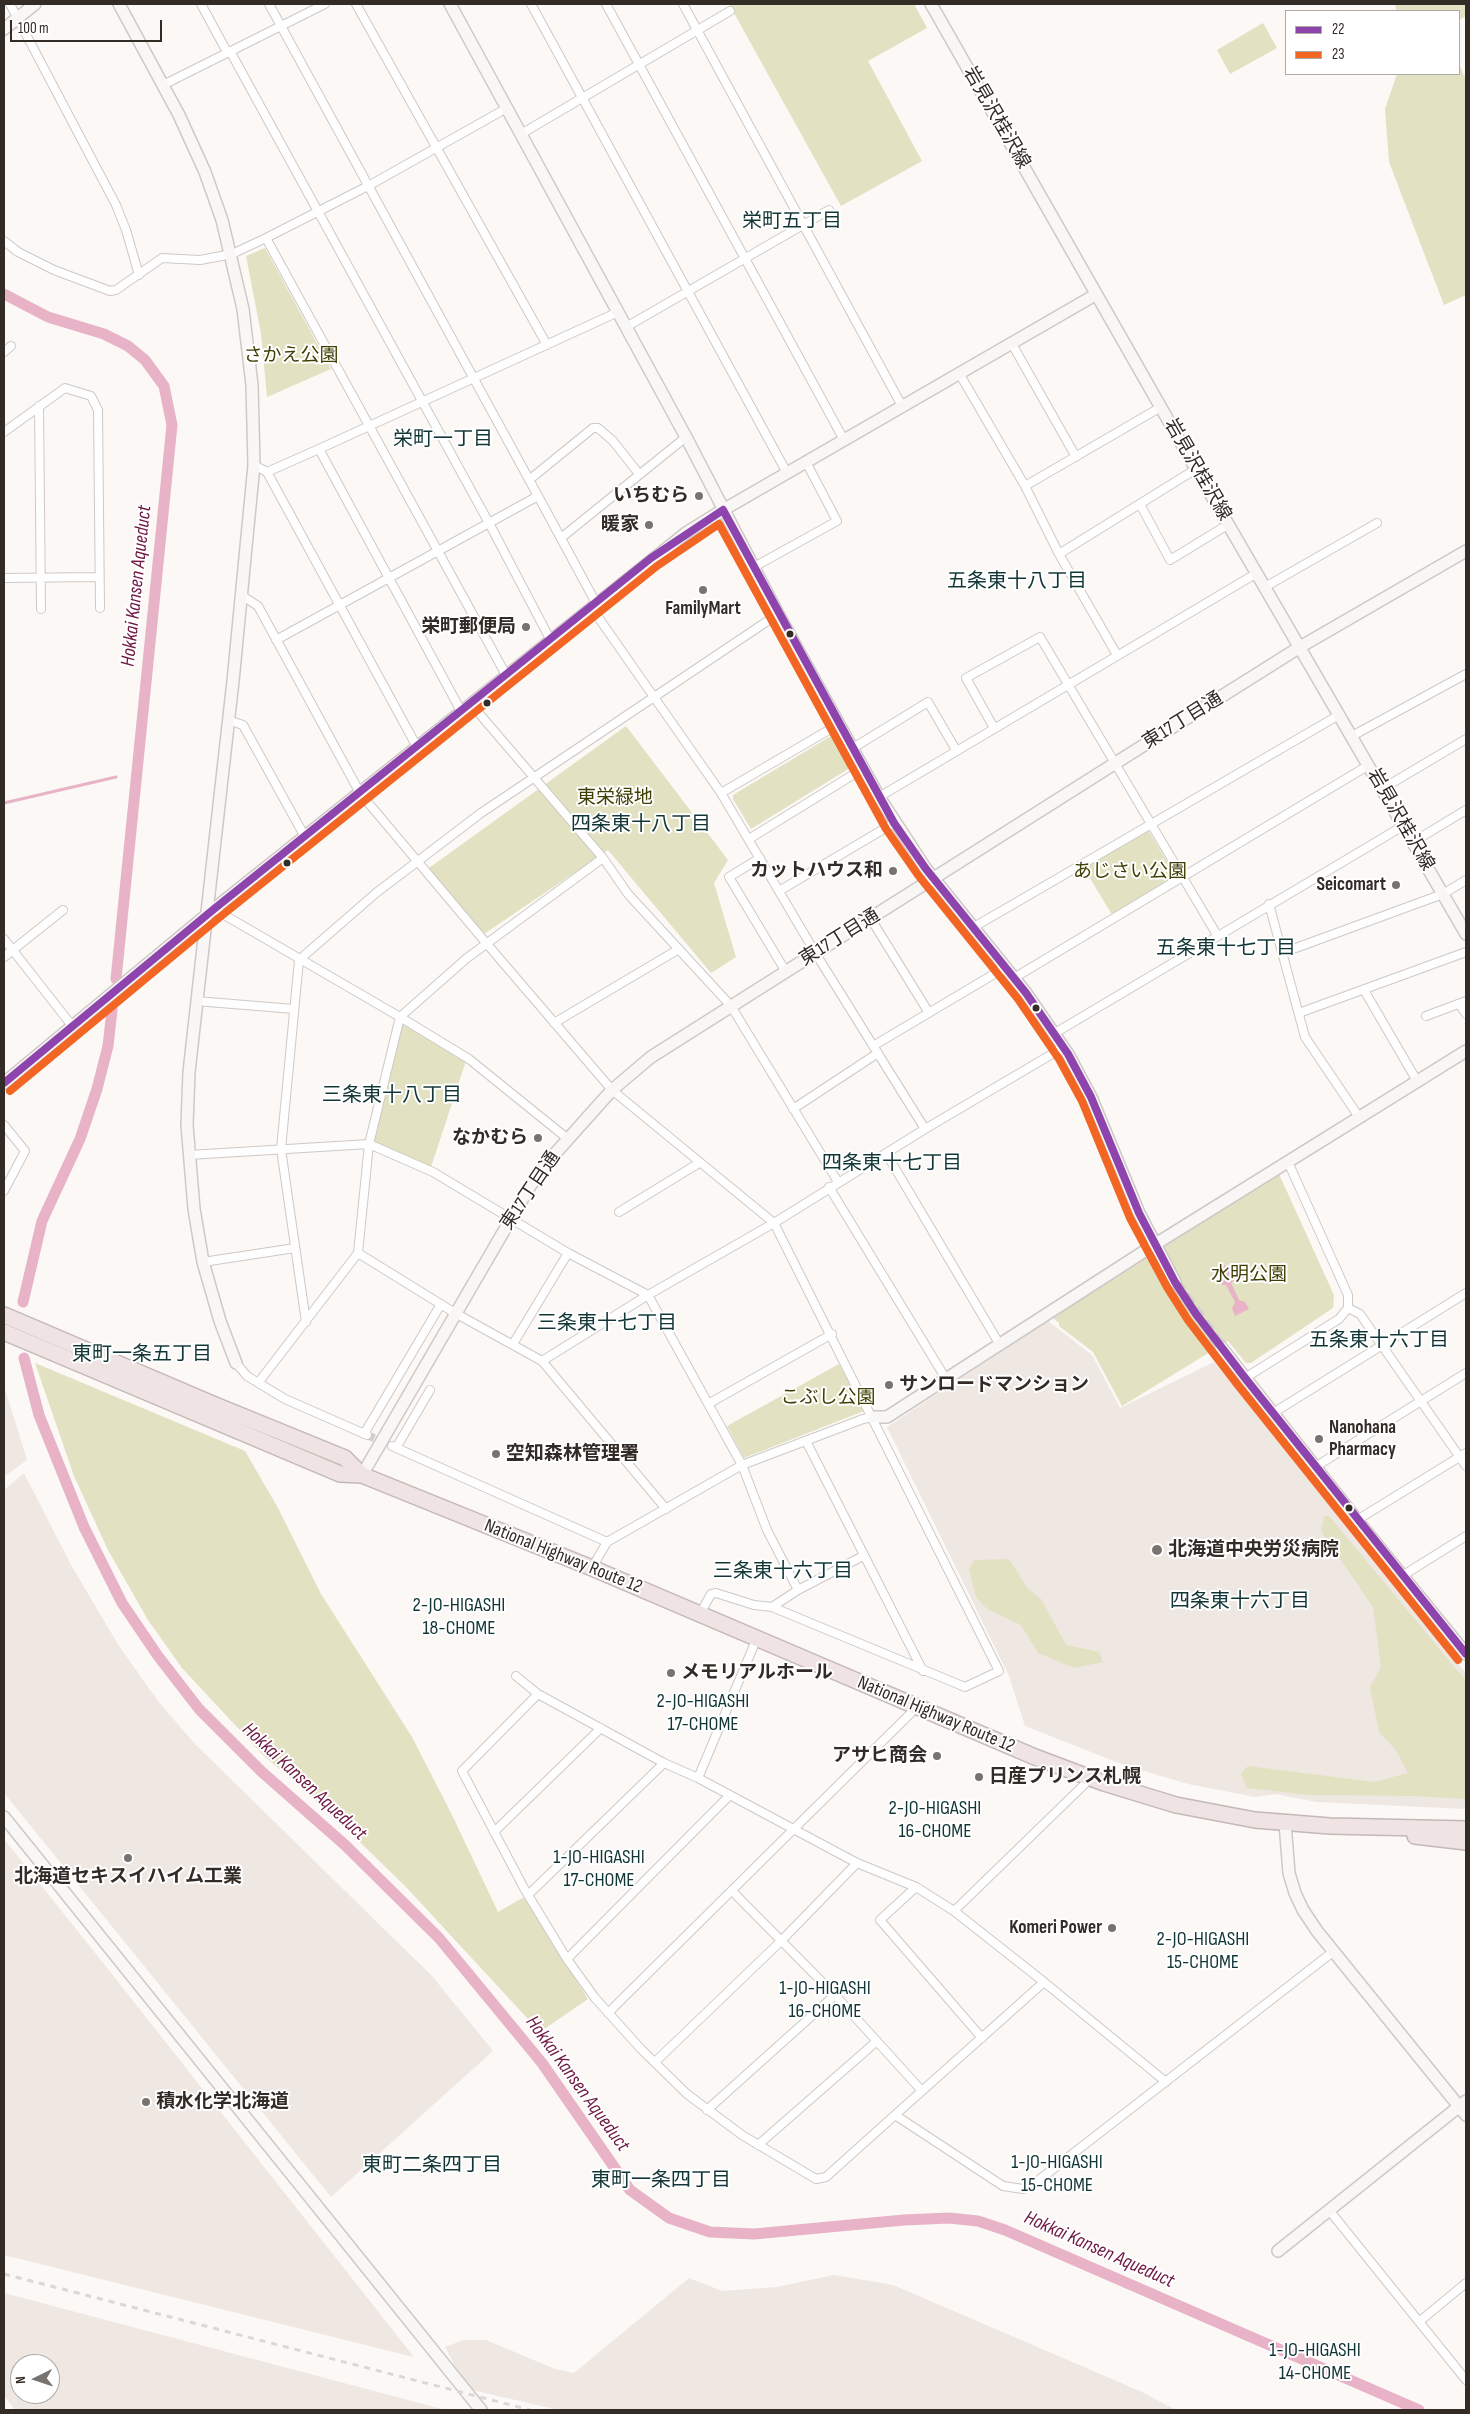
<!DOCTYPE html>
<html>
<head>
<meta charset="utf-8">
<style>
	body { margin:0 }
	#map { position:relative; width:1470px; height:2414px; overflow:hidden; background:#fbf8f6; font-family:"Sofia Sans Condensed",sans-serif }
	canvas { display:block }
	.frame { position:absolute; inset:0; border:5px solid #332b26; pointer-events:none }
	.legend { position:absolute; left:1285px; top:10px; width:175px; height:65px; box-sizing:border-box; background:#fff; border:1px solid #adaaa8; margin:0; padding:6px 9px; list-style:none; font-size:15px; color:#332b26 }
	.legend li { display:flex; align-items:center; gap:10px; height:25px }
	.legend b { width:25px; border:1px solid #adaaa8 }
	.north { position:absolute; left:10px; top:2354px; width:50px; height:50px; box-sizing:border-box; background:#fff; border:1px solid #adaaa8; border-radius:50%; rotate:266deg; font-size:14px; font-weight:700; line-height:20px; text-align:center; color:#332b26 }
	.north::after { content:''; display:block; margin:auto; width:18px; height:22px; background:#79736f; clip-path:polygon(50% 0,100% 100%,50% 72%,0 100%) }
	.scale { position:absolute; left:10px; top:20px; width:152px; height:22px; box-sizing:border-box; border:2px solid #332b26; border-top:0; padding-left:6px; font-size:15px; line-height:18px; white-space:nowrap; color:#332b26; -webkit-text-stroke:4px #fff; paint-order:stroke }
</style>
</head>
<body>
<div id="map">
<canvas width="1470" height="2414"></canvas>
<div class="frame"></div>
<ul class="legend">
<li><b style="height:6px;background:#8e44ad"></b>22</li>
<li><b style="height:6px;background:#f26522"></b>23</li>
</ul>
<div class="north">N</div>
<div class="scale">100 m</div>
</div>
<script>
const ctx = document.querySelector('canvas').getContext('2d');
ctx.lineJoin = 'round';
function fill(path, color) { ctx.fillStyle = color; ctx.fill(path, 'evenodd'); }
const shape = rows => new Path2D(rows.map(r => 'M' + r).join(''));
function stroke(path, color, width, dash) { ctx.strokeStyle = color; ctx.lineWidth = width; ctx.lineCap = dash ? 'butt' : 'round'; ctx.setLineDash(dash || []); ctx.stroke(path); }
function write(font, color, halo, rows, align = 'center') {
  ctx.font = font + ' "Sofia Sans Condensed","Noto Sans JP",sans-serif'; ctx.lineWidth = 4; ctx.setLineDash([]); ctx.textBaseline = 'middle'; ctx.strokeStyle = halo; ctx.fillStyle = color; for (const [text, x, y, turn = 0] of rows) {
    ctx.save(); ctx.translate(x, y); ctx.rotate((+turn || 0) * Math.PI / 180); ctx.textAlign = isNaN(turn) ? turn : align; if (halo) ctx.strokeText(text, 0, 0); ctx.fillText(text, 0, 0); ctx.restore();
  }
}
fill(shape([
	[1048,1321,1092,1355,1120,1408,1214,1362,1466,1673,1466,1809,1317,1802,1275,1794,1255,1797,1188,1784,1124,1765,1025,1726,1009,1676,887,1427],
	[4,1386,27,1460,4,1477],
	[24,1473,71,1565,119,1646,158,1701,195,1744,432,1976,493,2051,331,2197,4,1793,4,1490],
	[4,1839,104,1964,414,2357,4,2255],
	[834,2275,893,2285,1142,2392,1176,2410,559,2410,472,2390,455,2366,445,2347,464,2340,486,2340,555,2369,574,2373,689,2278,722,2291,777,2287],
	[4,2293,446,2410,15,2410,4,2396],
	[20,2364,50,2364,50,2394,20,2394]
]), '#efe7e2');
fill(shape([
	[729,4,914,4,927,28,868,61,922,161,841,206],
	[1395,4,1466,4,1466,16,1459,20,1459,11,1396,11],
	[1263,23,1277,48,1230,74,1217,50],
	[1459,64,1466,80,1466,295,1444,305,1389,162,1385,109,1397,74,1459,74],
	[265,248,331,369,267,397,261,334,246,256],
	[626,726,728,860,714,883,736,957,711,973,608,850,481,936,429,868],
	[831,736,850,768,751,829,733,799,733,795],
	[1148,830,1176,876,1112,915,1084,868],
	[403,1023,466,1061,431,1167,373,1142],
	[1279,1174,1334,1295,1333,1308,1251,1363,1246,1363,1228,1341,1122,1406,1093,1352,1059,1326,1059,1323,1053,1318,1060,1314,1060,1310,1085,1297],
	[35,1363,245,1451,278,1508,321,1594,412,1737,452,1815,498,1912,524,1897,588,1999,540,2032,406,1887,330,1813,262,1754,182,1668,148,1620,108,1550,74,1476],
	[839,1364,864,1411,744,1458,727,1426],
	[1324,1516,1329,1516,1466,1681,1466,1799,1414,1796,1309,1795,1247,1788,1241,1774,1248,1766,1374,1782,1408,1773,1396,1750,1379,1732,1370,1687,1381,1667,1373,1607,1321,1531],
	[1009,1559,1028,1589,1041,1599,1066,1645,1099,1652,1103,1662,1074,1668,1038,1653,1021,1625,987,1609,976,1597,969,1569,974,1560]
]), '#e2e1c1');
fill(shape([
	[1226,1265,1235,1280,1231,1283,1239,1300,1245,1302,1249,1309,1235,1316,1232,1308,1235,1302,1226,1285,1222,1285,1215,1269]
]), '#e8b3c6');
stroke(shape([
	[4,803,116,777]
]), '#e8b3c6', 3);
stroke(shape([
	[4,294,48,317,104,334,128,346,145,360,164,386,172,425,116,979],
	[23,1302,42,1221,80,1139,97,1089,108,1046,112,1010],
	[24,1358,39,1415,84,1527,122,1603,158,1656,199,1709,262,1772,345,1845,439,1938,542,2063,630,2190,669,2218,710,2232,754,2234,904,2220,949,2218,978,2221,1005,2230,1419,2410]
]), '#e8b3c6', 11);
stroke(shape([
	[367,1435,392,1446]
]), '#d3cfcc', 8, [8, 4]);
stroke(shape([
	[1175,1282,1221,1347]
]), '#d3cfcc', 11, [11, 5.5]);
const street = shape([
	[10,4,116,205,126,230,139,275],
	[201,4,227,52],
	[269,4,538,496,276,640],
	[356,4,547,345],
	[531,4,787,473],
	[606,4,844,440],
	[683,4,902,406],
	[230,51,489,523,550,639],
	[163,85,325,4],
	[521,134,730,11],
	[266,238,370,185,507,108],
	[4,241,18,252,54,270,110,291,116,290,162,258,200,260,232,254,266,238,506,675],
	[626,327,829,210],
	[1012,344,1076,457],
	[4,352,11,346],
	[959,373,1025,486,1059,554,1117,655],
	[39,406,41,609],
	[4,432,65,388,91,396,98,410,100,608],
	[319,449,618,312],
	[254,465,267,472,417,747],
	[267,472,319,449,461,711],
	[529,480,593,428,598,428,613,441,639,474],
	[1025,486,1161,407],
	[538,496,596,603],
	[1140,504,1170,560,1229,524],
	[561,538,686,437],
	[1059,554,1196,469],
	[754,567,837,521,806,462],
	[4,578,99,577],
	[1265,587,1377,523],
	[241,595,258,606,360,793,487,944,612,1090,774,1223,999,1671,965,1687,772,1607],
	[591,607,721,793,816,954,925,1129],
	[471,704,603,858,467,958,400,1017,469,1059,568,1139],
	[228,720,243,725,305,837],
	[994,728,966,678,1040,637,1217,935],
	[1352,736,1466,674],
	[853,748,928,702,956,750],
	[1382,789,1466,739],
	[721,793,839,724],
	[879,797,1257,573],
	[749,839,864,768],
	[1413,842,1466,810],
	[603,858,628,894,731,1006,838,1182],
	[760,858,729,877,786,972],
	[779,891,894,823],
	[1269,904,1305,1037,1359,1117],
	[214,909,400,1017,369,1144,358,1253,455,1313,542,1361,666,1509],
	[871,919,929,1013],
	[974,927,1339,715],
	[4,939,73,1027],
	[1282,953,1443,894,1466,880],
	[4,957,63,910],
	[1014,978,1369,765],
	[1364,990,1417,1081],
	[196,1001,294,1009],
	[1459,1004,1466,1014],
	[1299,1013,1466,952],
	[1426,1016,1466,1001],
	[554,1023,679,949],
	[1055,1033,1403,826],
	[873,1046,1006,967],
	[793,1109,878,1053],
	[4,1125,25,1151,4,1191],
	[886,1153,1000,1345],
	[189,1155,369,1144,433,1172,568,1253,648,1295,742,1465,767,1530,798,1590],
	[1288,1162,1348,1295,1348,1308,1360,1314,1466,1466],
	[829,1187,946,1379],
	[619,1212,699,1163],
	[203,1262,295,1248],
	[306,1322,281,1149,299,960,376,893,481,813,778,614],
	[513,1344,568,1253],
	[542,1361,648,1295,774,1223,925,1129,1064,1047],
	[236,1363,247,1376,285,1399,367,1435],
	[1245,1378,1339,1319,1348,1308],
	[258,1383,358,1253],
	[708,1404,832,1334],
	[1273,1413,1466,1293],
	[364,1434,441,1304],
	[806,1441,923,1671],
	[392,1446,607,1542],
	[396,1448,430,1390],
	[1315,1467,1466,1373],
	[1357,1520,1466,1453],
	[592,1568,607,1542,742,1465,863,1419,874,1417],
	[1402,1576,1466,1536],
	[700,1614,711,1594,716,1593,754,1605,772,1607,798,1590,863,1556],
	[516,1676,538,1694,664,1763,698,1778,857,1863,916,1887,954,1911,1044,1982,895,2115,1003,2186,1023,2189,1035,2183,1334,1951],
	[538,1694,462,1771,525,1890,567,1959,595,1998,641,2049,687,2094,742,2135,816,2179,826,2177,895,2115],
	[698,1778,757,1638],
	[494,1832,601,1728],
	[916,1887,880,1920,982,2038],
	[732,1891,835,1995,922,2091],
	[528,1895,664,1763],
	[954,1911,1091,1778],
	[567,1959,730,1795],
	[1044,1982,1166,2082],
	[608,2013,917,1707],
	[655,2062,780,1942,857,1863],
	[707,2110,835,1995],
	[758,2145,877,2041],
	[1329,2210,1466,2380],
	[1420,2321,1466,2283]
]);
const secondary = shape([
	[119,4,179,115,205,172,222,220,243,309,252,385,254,465,233,681,189,1072,187,1125,194,1209,203,1262,220,1321,236,1363],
	[450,4,686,437,778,614,879,797,926,869,1026,993,1068,1054,1091,1097,1139,1213,1175,1282],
	[931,4,1196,469,1466,934],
	[4,29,35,4],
	[4,1083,214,909,686,533,723,510,1095,295],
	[1221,1347,1357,1520,1466,1654],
	[874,1417,887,1417,1154,1245,1466,1051],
	[362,1475,530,1186,552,1157,612,1090,651,1057,1114,764,1300,647,1466,551],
	[4,1817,481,2410],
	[1285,1823,1289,1873,1295,1893,1303,1910,1317,1931,1466,2115],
	[1278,2251,1466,2101]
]);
const highway = shape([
	[4,1315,215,1405,345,1458,362,1475],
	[4,1332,340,1474,362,1475,592,1568,1035,1757,1104,1783,1176,1805,1255,1820,1330,1826,1466,1829],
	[1415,1836,1466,1842]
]);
stroke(street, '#cec9c6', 10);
stroke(secondary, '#cec9c6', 14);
stroke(highway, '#c5b8b6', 18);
stroke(street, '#fefefe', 8);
stroke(secondary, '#f9f6f6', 11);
stroke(highway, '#efe4e3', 15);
stroke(shape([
	[4,2274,530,2410]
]), '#d9d8d7', 3, [6, 6]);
stroke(shape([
	[723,510,894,823,926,869,1026,993,1068,1054,1091,1097,1139,1213,1175,1282,1196,1314,1245,1378,1466,1654],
	[4,1083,214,909,651,558,723,510]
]), '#8e44ad', 8);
stroke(shape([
	[10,1091,220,917,657,566,719,524,886,829,918,875,1018,999,1059,1059,1082,1101,1130,1218,1167,1287,1188,1320,1237,1384,1458,1660]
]), '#f26522', 8);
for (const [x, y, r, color] of [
	[699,496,5,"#79736f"],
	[649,525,5,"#79736f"],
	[703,590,5,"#79736f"],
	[526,627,5,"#79736f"],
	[790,634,4.5,"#332b26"],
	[487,703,4.5,"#332b26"],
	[287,863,4.5,"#332b26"],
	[893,871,5,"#79736f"],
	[1396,885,5,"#79736f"],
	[1036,1008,4.5,"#332b26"],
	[538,1138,5,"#79736f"],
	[889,1385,5,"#79736f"],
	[1319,1439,5,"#79736f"],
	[496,1454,5,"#79736f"],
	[1349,1508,4.5,"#332b26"],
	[1157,1550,6,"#79736f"],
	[671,1673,5,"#79736f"],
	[937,1756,5,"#79736f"],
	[979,1777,5,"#79736f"],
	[128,1858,5,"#79736f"],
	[1112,1928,5,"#79736f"],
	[146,2102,5,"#79736f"]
]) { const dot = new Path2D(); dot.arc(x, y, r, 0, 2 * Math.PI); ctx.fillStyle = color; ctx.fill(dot); stroke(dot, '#fff', 2); }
write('19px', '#332b26', '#fff', [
	["岩見沢桂沢線",996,118,60],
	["岩見沢桂沢線",1197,470,60],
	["東17丁目通",1183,721,-32],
	["岩見沢桂沢線",1400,820,60],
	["東17丁目通",840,938,-32],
	["東17丁目通",531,1191,-56],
	["National Highway Route 12",563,1557,22],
	["National Highway Route 12",936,1715,23]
]);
write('19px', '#403f03', '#fff', [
	["さかえ公園",291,356],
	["東栄緑地",615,798],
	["あじさい公園",1130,872],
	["水明公園",1249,1275],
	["こぶし公園",828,1398]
]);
write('bold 19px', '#332b26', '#fff', [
	["いちむら",689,496],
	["暖家",639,525],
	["FamilyMart",703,609,"center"],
	["栄町郵便局",516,627],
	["カットハウス和",883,871],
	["Seicomart",1386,885],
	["なかむら",528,1138],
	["サンロードマンション",899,1385,"left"],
	["Nanohana",1329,1428,"left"],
	["Pharmacy",1329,1450,"left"],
	["空知森林管理署",506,1454,"left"],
	["北海道中央労災病院",1168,1550,"left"],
	["メモリアルホール",681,1673,"left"],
	["アサヒ商会",927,1756],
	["日産プリンス札幌",989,1777,"left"],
	["北海道セキスイハイム工業",128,1877,"center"],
	["Komeri Power",1102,1928],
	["積水化学北海道",156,2102,"left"]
], 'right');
write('20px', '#123535', '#fff', [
	["栄町五丁目",792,222],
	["栄町一丁目",443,440],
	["五条東十八丁目",1017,582],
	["四条東十八丁目",641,825],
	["五条東十七丁目",1226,949],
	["三条東十八丁目",392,1096],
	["四条東十七丁目",892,1164],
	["三条東十七丁目",607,1324],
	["五条東十六丁目",1379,1341],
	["東町一条五丁目",142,1355],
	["三条東十六丁目",783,1572],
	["四条東十六丁目",1240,1602],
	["2-JO-HIGASHI",459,1606],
	["18-CHOME",459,1629],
	["2-JO-HIGASHI",703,1702],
	["17-CHOME",703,1725],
	["2-JO-HIGASHI",935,1809],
	["16-CHOME",935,1832],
	["1-JO-HIGASHI",599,1858],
	["17-CHOME",599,1881],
	["2-JO-HIGASHI",1203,1940],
	["15-CHOME",1203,1963],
	["1-JO-HIGASHI",825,1989],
	["16-CHOME",825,2012],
	["1-JO-HIGASHI",1057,2163],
	["15-CHOME",1057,2186],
	["東町二条四丁目",432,2166],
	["東町一条四丁目",661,2181],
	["1-JO-HIGASHI",1315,2351],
	["14-CHOME",1315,2374]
]);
write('italic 20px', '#6f1944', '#fff', [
	["Hokkai Kansen Aqueduct",137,586,-84],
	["Hokkai Kansen Aqueduct",304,1782,43],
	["Hokkai Kansen Aqueduct",577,2084,54],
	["Hokkai Kansen Aqueduct",1099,2250,24]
]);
</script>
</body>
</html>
